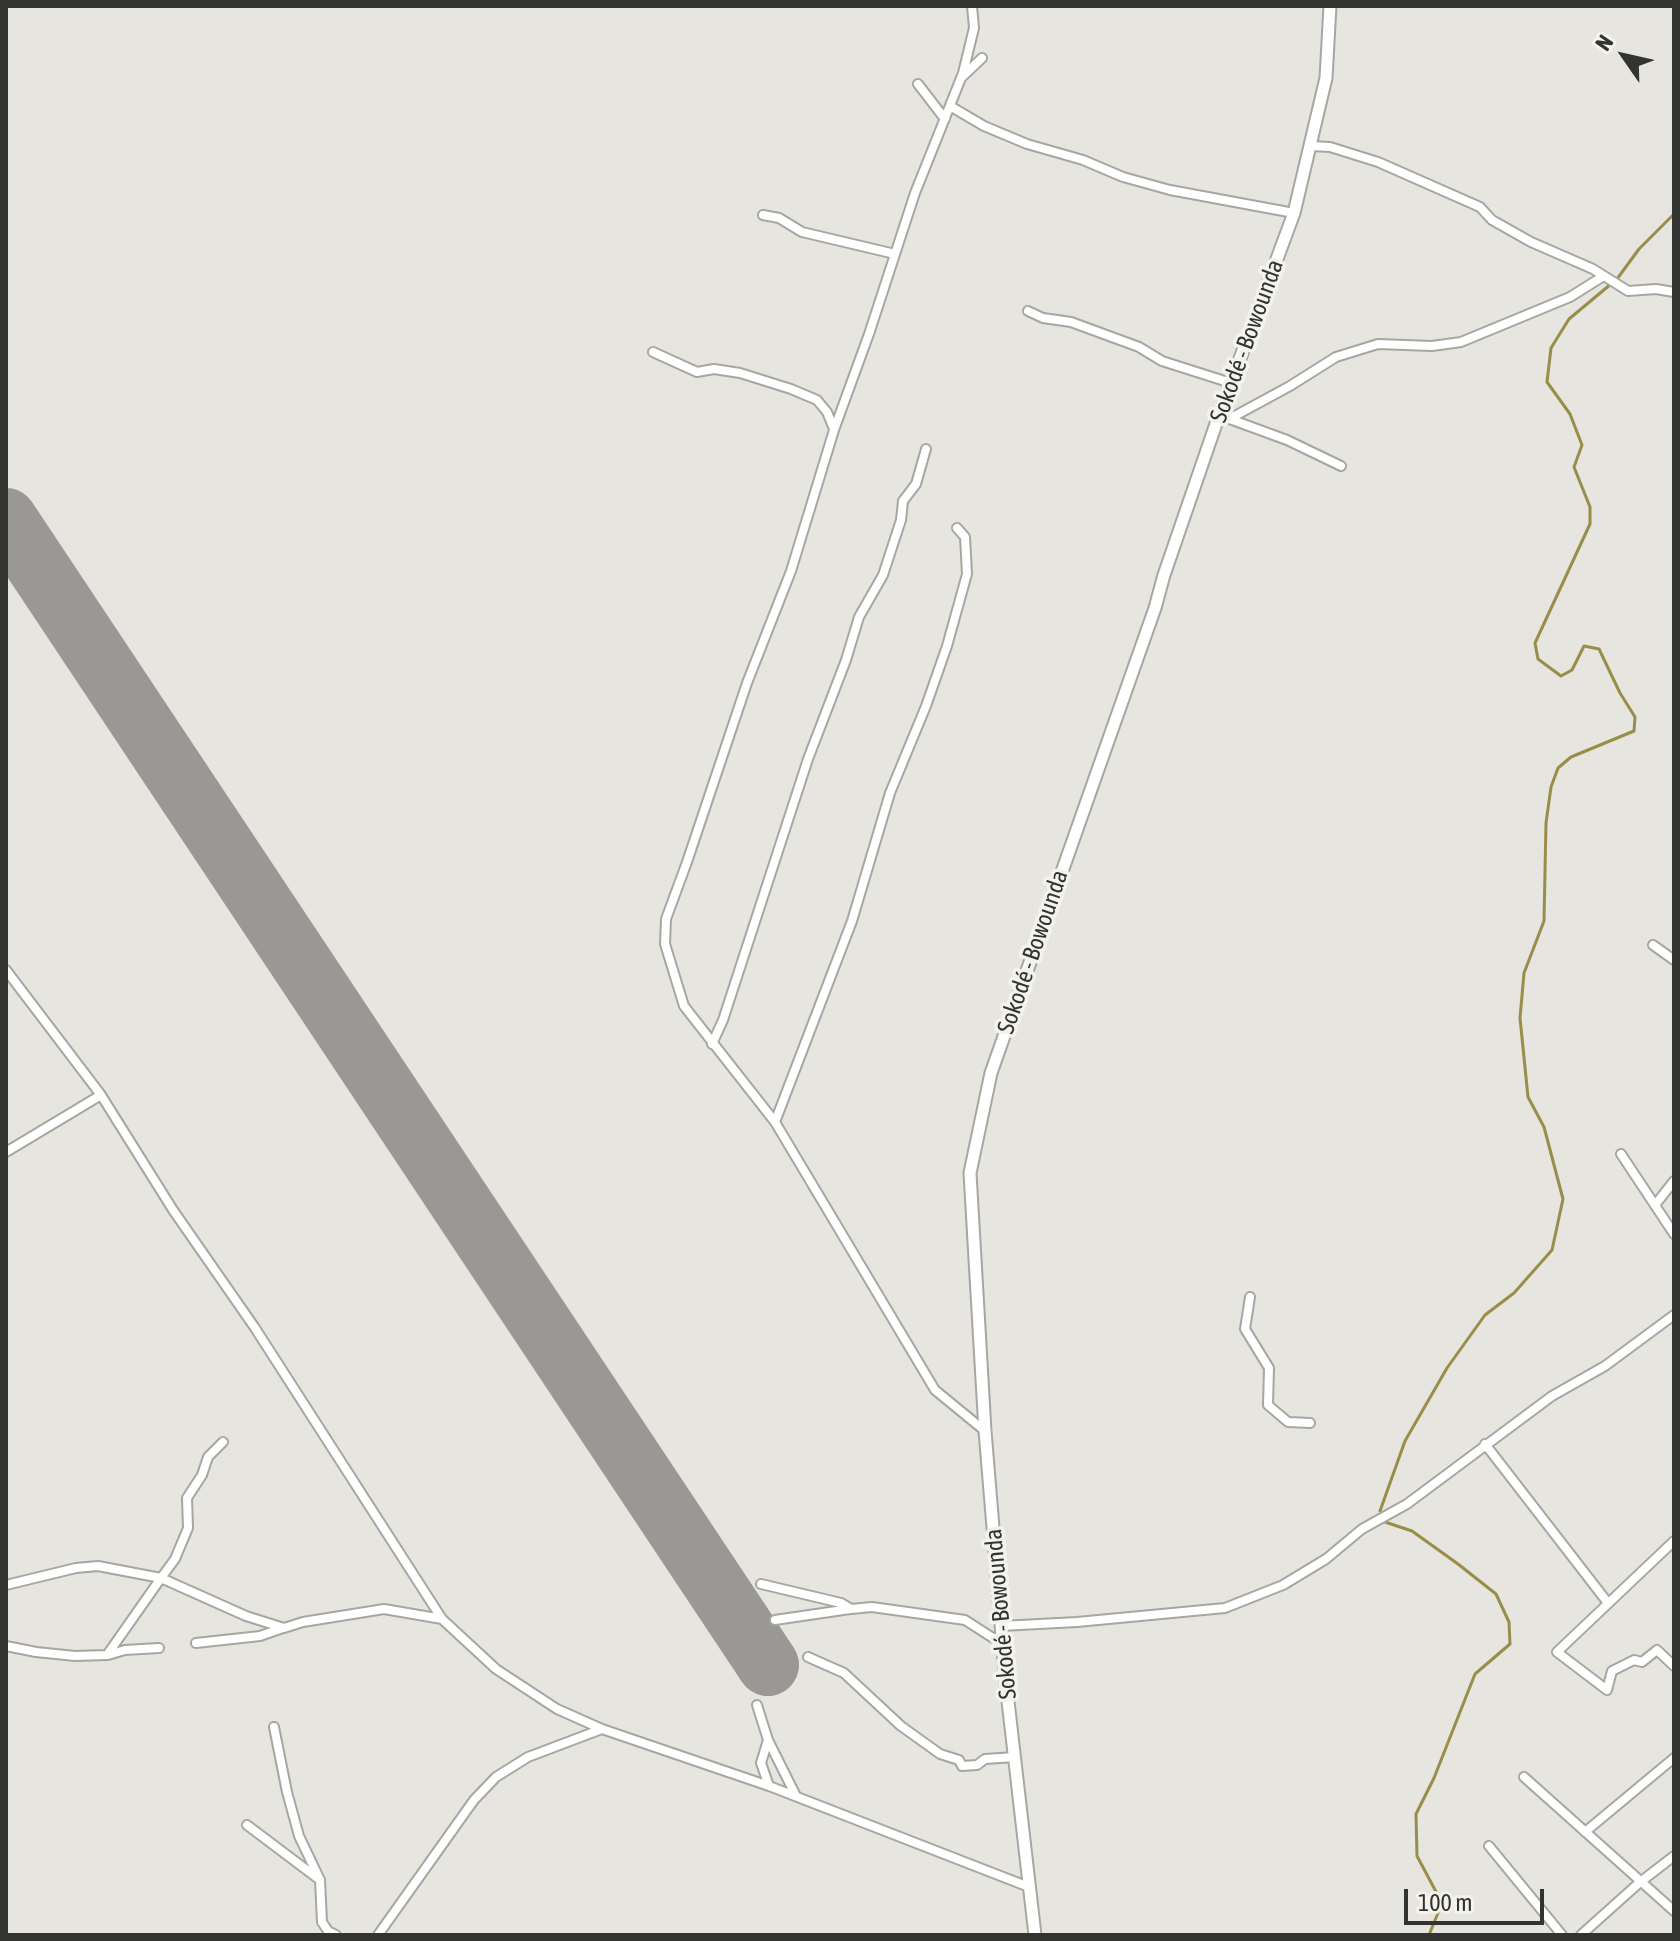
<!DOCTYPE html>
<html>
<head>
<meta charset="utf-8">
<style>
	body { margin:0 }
	#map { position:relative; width:1680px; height:1941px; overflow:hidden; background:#e6e5df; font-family:"Asap Condensed",sans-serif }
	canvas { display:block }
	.frame { position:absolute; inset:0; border:8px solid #333331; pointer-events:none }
	.north { position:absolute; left:1584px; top:16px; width:80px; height:80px; -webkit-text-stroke:6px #f3f2ec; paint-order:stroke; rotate:304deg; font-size:22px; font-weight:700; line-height:32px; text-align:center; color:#333331 }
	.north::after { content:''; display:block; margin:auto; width:28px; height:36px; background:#333331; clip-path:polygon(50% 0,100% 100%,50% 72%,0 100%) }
	.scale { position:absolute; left:1404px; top:1889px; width:140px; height:36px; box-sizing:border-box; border:4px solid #333331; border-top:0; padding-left:10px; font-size:24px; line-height:28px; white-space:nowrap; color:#333331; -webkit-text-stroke:6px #f3f2ec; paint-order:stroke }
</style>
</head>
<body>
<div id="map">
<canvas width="1680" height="1941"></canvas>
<div class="frame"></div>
<div class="north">N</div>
<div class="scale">100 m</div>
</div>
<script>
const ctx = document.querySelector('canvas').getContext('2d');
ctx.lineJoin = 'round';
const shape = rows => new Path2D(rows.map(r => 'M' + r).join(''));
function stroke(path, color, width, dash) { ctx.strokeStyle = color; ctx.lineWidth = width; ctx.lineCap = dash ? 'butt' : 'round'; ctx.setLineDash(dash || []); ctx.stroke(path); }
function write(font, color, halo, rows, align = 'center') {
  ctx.font = font + ' "Asap Condensed",sans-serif'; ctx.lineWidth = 7; ctx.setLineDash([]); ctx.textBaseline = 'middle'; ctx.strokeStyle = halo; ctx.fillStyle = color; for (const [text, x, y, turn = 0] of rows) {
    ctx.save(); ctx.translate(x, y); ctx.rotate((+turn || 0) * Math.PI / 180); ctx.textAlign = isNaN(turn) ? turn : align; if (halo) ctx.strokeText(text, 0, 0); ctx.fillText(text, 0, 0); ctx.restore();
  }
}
stroke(shape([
	[1617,279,1639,249,1674,214],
	[1380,1511,1405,1441,1447,1368,1485,1315,1514,1293,1552,1250,1563,1199,1544,1127,1528,1097,1520,1018,1524,973,1544,921,1546,823,1551,787,1558,768,1571,757,1634,731,1635,717,1620,693,1599,649,1584,646,1572,670,1561,676,1538,659,1535,643,1590,524,1590,507,1574,467,1582,445,1570,414,1547,382,1551,348,1569,319,1611,284],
	[1385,1522,1412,1531,1458,1564,1496,1594,1509,1622,1510,1644,1475,1674,1434,1778,1416,1814,1417,1856,1442,1903,1429,1935]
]), '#988e49', 3);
stroke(shape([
	[6,519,768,1665]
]), '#999894', 62);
const minor = shape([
	[972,6,974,28,963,73,915,193,869,334,834,430,791,571,747,683,687,862,666,919,665,944,684,1006,775,1122,935,1390,985,1431],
	[961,78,982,58],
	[918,84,945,119],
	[950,106,984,126,1027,144,1083,160,1123,177,1170,190,1294,213],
	[1311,146,1330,147,1378,162,1480,207,1492,220,1531,242,1593,269,1628,291,1656,289,1674,292],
	[763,215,779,218,802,232,895,254],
	[1028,311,1043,318,1071,322,1139,347,1162,361,1231,383],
	[653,352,697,372,714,369,740,373,791,389,817,400,827,412,834,429],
	[1227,418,1287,440,1341,466],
	[1231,418,1290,386,1336,357,1378,344,1432,346,1461,342,1570,297,1602,277],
	[1653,945,1674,960],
	[6,970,101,1095,173,1210,255,1328,442,1619,496,1669,557,1709,602,1729,769,1786,1029,1887],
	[712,1044,723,1020,808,759,846,660,859,617,883,575,901,520,903,501,916,484,926,449],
	[775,1122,852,921,890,793,926,706,947,646,967,574,965,537,957,528],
	[6,1152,101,1095],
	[1621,1154,1674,1234],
	[1655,1205,1674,1181],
	[1250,1297,1245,1329,1269,1368,1268,1405,1288,1422,1310,1423],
	[1485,1444,1608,1603],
	[1674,1541,1557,1652,1607,1690,1612,1671,1634,1660,1642,1662,1657,1650,1674,1666],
	[761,1584,841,1603,851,1609,872,1607,965,1620,993,1638,1002,1638],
	[6,1585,76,1568,98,1566,161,1578,175,1559,188,1528,187,1498,202,1475,208,1457,223,1442],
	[775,1620,850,1609],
	[1001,1626,1077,1622,1225,1608,1283,1585,1326,1559,1362,1529,1407,1504,1552,1396,1605,1366,1674,1315],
	[196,1643,260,1636,283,1628],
	[6,1646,36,1652,75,1656,107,1655,161,1578,246,1616,284,1628,303,1622,384,1609,442,1619],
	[108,1655,125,1650,159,1648],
	[808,1657,844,1673,901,1726,940,1754,959,1760,962,1766,977,1765,985,1759,1015,1757],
	[757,1705,768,1740,796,1796],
	[274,1727,287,1792,299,1836,320,1880,322,1922,328,1931,336,1935],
	[768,1740,761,1763,769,1786],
	[1524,1777,1674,1911],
	[247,1825,320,1880],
	[1585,1832,1674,1758],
	[1489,1846,1562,1935],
	[378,1935,474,1800,496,1777,528,1757,602,1729],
	[1581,1935,1639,1883,1674,1856]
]);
const secondary = shape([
	[1035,1935,1006,1684,985,1431,970,1173,991,1073,1155,608,1164,575,1218,418,1294,213,1326,78,1330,6]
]);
stroke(minor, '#a7a6a1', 12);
stroke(secondary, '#a7a6a1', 15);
stroke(minor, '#fff', 8);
stroke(secondary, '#fff', 11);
write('24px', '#333331', '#f3f2ec', [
	["Sokodé - Bowounda",1247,341,-70],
	["Sokodé - Bowounda",1033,952,-71],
	["Sokodé - Bowounda",1001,1614,-95]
]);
</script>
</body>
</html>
